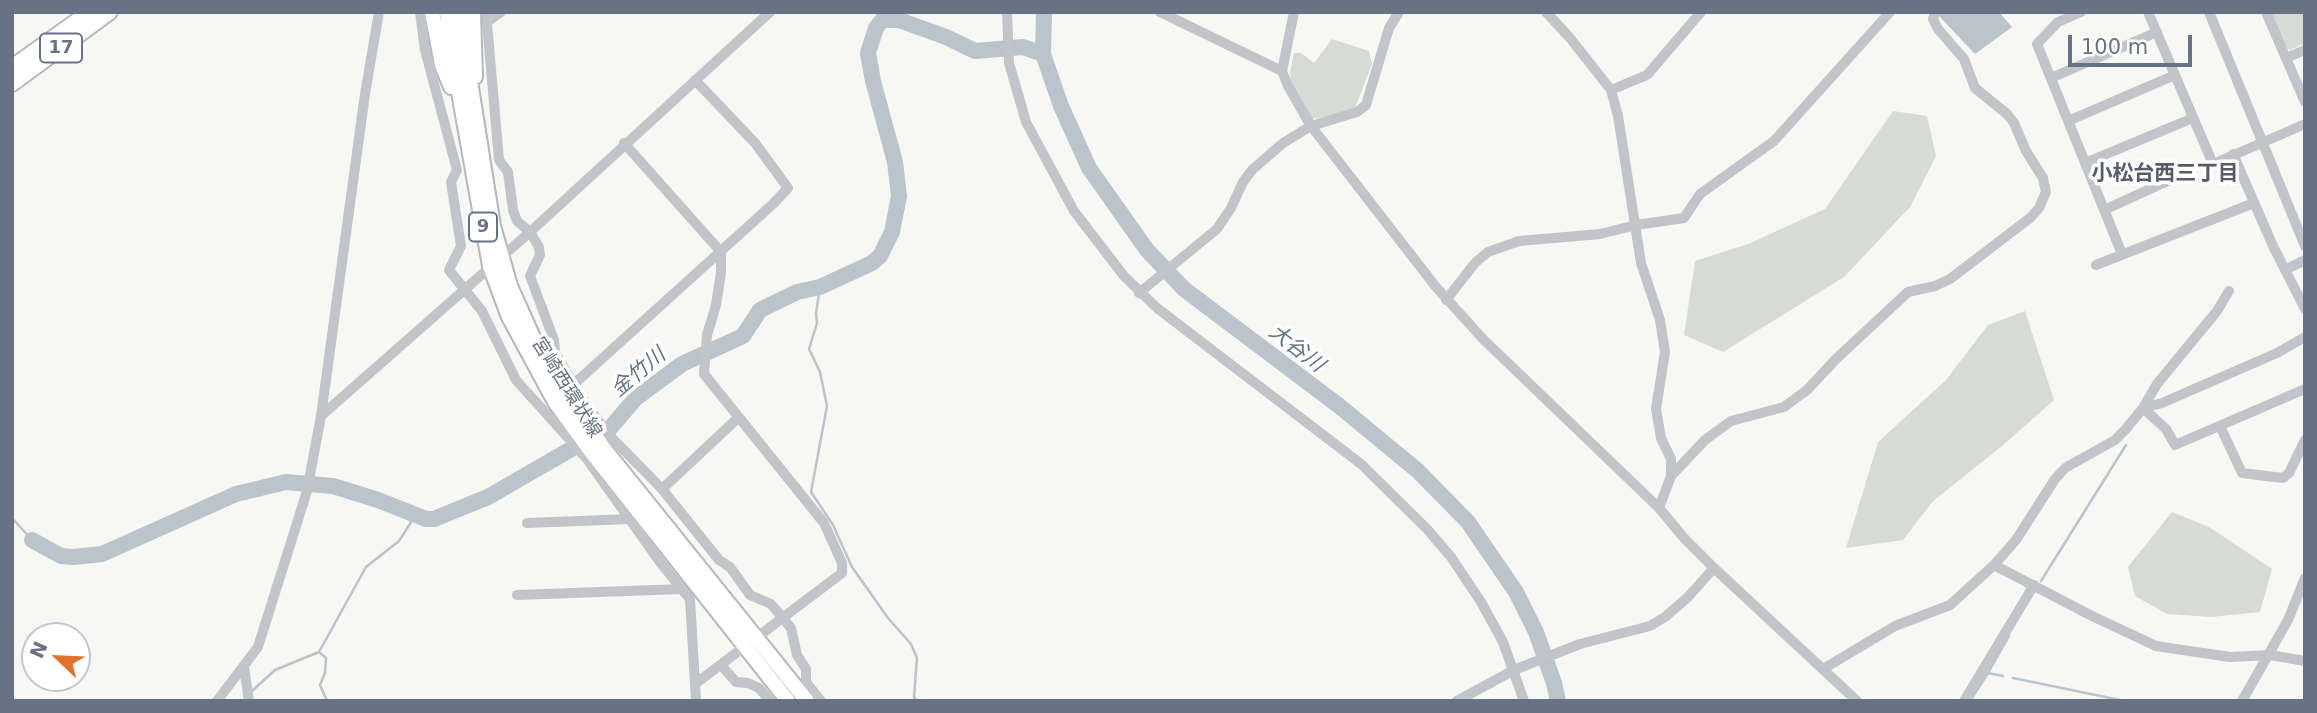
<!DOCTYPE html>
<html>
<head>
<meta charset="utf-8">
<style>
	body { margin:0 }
	#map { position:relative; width:2317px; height:713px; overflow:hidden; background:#f7f7f4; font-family:"DejaVu Sans",sans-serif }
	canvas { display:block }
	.frame { position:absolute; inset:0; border:14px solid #677385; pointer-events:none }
	.north { position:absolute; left:21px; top:622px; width:70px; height:70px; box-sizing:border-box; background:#fff; border:2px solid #c2c7ce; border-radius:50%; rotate:293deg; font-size:19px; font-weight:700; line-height:28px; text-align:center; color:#677385 }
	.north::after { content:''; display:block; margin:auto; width:24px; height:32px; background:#e1722b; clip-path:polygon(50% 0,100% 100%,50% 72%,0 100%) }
	.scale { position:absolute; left:2068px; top:35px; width:124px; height:32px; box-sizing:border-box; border:4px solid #677385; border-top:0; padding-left:9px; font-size:21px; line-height:24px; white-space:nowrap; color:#677385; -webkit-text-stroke:5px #fff; paint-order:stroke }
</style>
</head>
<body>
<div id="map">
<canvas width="2317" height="713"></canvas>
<div class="frame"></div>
<div class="north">N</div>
<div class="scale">100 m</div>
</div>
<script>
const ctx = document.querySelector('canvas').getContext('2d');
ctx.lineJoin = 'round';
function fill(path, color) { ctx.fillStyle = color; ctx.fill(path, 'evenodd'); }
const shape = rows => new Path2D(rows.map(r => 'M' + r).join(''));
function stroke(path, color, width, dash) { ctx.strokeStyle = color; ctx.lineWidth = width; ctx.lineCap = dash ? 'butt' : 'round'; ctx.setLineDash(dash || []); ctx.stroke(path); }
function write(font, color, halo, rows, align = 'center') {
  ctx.font = font + ' "DejaVu Sans","Noto Sans JP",sans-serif'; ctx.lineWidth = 7; ctx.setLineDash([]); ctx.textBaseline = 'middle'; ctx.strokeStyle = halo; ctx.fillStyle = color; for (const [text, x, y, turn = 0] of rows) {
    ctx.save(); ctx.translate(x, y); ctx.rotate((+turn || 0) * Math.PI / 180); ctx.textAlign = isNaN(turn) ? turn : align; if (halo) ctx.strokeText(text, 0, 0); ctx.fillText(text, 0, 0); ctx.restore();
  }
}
fill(shape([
	[2270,12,2305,12,2305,43,2290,50,2285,47],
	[1332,39,1369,51,1372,64,1355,108,1350,112,1312,119,1291,85,1290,72,1294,53,1301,53,1314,63],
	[1893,111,1927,116,1936,156,1910,207,1844,277,1723,352,1684,335,1695,261,1748,244,1825,209],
	[2025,311,2054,400,2002,446,1933,501,1903,540,1846,548,1878,442,1946,380,1988,325],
	[2172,512,2209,527,2272,569,2260,612,2211,617,2167,614,2135,596,2128,567]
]), '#d6dcd4');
fill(shape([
	[1938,12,1999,12,2012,27,1975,54,1938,15]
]), '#bbc4ca');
stroke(shape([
	[820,287,816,313,817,323,809,349,820,372,827,406,811,492,833,525,852,567,888,618,911,644,917,658,914,697,917,701],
	[12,518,32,540],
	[2041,581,2126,445],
	[319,652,326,658,325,673,320,685,327,701],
	[1988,673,2009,636],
	[2013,678,2125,701],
	[252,691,275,670,319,652,366,567,399,541,415,516],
	[1972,698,1988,673,2003,676]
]), '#bbc4ca', 2.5);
stroke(shape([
	[1044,12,1043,54,1061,106,1089,168,1147,250,1184,289,1338,405,1418,471,1468,522,1516,592,1536,632,1554,683,1558,701],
	[32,540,61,556,73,557,102,554,236,494,286,482,333,486,378,500,426,519,434,519,488,497,573,448,605,434,636,398,682,364,743,336,760,310,797,292,820,287,872,263,880,256,892,232,899,196,895,162,873,81,868,53,876,28,882,20,899,20,946,37,975,51,1023,47,1043,54]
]), '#bbc4ca', 16);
const major = shape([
	[432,12,442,65,451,87],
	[447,12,452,53,490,266,509,317,555,402,593,454,788,701],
	[459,12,493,226,510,286,536,344,551,372,605,450,807,701],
	[473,12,475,77],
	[12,67,89,12],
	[12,84,110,12]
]);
stroke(major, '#b4b7bc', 18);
stroke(shape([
	[420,12,425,50,457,170,451,182,461,246,449,270,482,311,516,380,587,459,660,562,690,599,696,701],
	[486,12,499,160,508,172,513,210,517,221,530,232,539,247,540,255,530,276,554,340,555,353,590,410,613,439,662,489,719,560,730,567,750,595,771,604,791,628,797,655,806,669,806,682,821,701],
	[1007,12,1009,63,1026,122,1074,211,1124,276,1157,308,1361,464,1427,529,1451,557,1481,602,1503,642,1524,701],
	[1160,12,1282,71],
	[1294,12,1282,71,1288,86,1311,126,1436,287,1483,339,1659,508,1684,538,1714,568,1857,701],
	[1546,12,1570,38,1611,90,1618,116,1641,263,1660,320,1665,352,1656,409,1661,438,1671,459,1671,476,1659,508],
	[2081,12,2058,22,2037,44,2122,254],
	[2148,12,2213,164,2305,124],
	[2209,12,2305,246],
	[2266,12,2305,102],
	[487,22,501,12],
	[2286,58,2305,50],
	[2051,78,2157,32],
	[1611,90,1647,75,1701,12],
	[2068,121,2175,75],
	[624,143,721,252,721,272,716,305,707,335,704,374,824,523,842,563,842,573,695,684],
	[2233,154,2273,246,2305,309],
	[2085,163,2193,118],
	[2104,210,2183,174],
	[2096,265,2254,203],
	[2285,270,2305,260],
	[1139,293,1217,229,1231,208,1243,182,1252,170,1283,143,1311,126,1357,112,1366,105,1389,28,1399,12],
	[1446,300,1475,263,1488,252,1519,241,1600,234,1636,225,1684,218,1700,194,1774,141,1890,12],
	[574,384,774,203,788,188,755,143,695,80],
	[2143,408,2166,429,2175,445,2305,389],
	[2143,408,2162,403,2277,353,2305,337],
	[321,416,530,232,770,12],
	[2220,426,2242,473,2283,478,2289,473,2305,440],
	[1671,476,1705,440,1731,421,1784,407,1807,390,1836,359,1908,292,1935,286,1950,279,2030,218,2039,208,2046,192,2043,178,2026,151,2014,123,2007,114,1975,88,1964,59,1938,29,1933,19,1935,12],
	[662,489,739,417],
	[527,523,631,519],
	[1994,565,2092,616,2156,646,2230,657,2270,655,2305,661],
	[517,595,682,589],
	[721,665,736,682,748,683,759,688,770,701],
	[244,667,249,701],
	[1823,669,1895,626,1950,605,1994,565,2016,540,2055,479,2065,468,2115,440,2125,430,2143,408,2157,384,2217,311,2229,291],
	[217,701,258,647,307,491,321,416,365,94,379,12],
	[1457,701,1514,670,1580,644,1650,626,1665,617,1688,597,1714,568],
	[1964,701,2034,585],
	[2242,701,2288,620,2305,578]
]), '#c1c4c8', 10);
stroke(major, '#fff', 14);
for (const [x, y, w] of [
	[61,48,42],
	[483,227,28]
]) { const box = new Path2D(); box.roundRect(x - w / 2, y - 14.5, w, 29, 5); ctx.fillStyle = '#fff'; ctx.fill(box); stroke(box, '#677385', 2); }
write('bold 18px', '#677385', null, [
	["17",61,48],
	["9",483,227]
]);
write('19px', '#677385', '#fff', [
	["宮崎西環状線",566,388,58]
]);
write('bold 21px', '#555d6a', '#fff', [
	["小松台西三丁目",2165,175]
]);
write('italic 21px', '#637481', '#fff', [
	["大谷川",1296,349,38],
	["金竹川",639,373,-40]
]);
</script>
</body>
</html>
